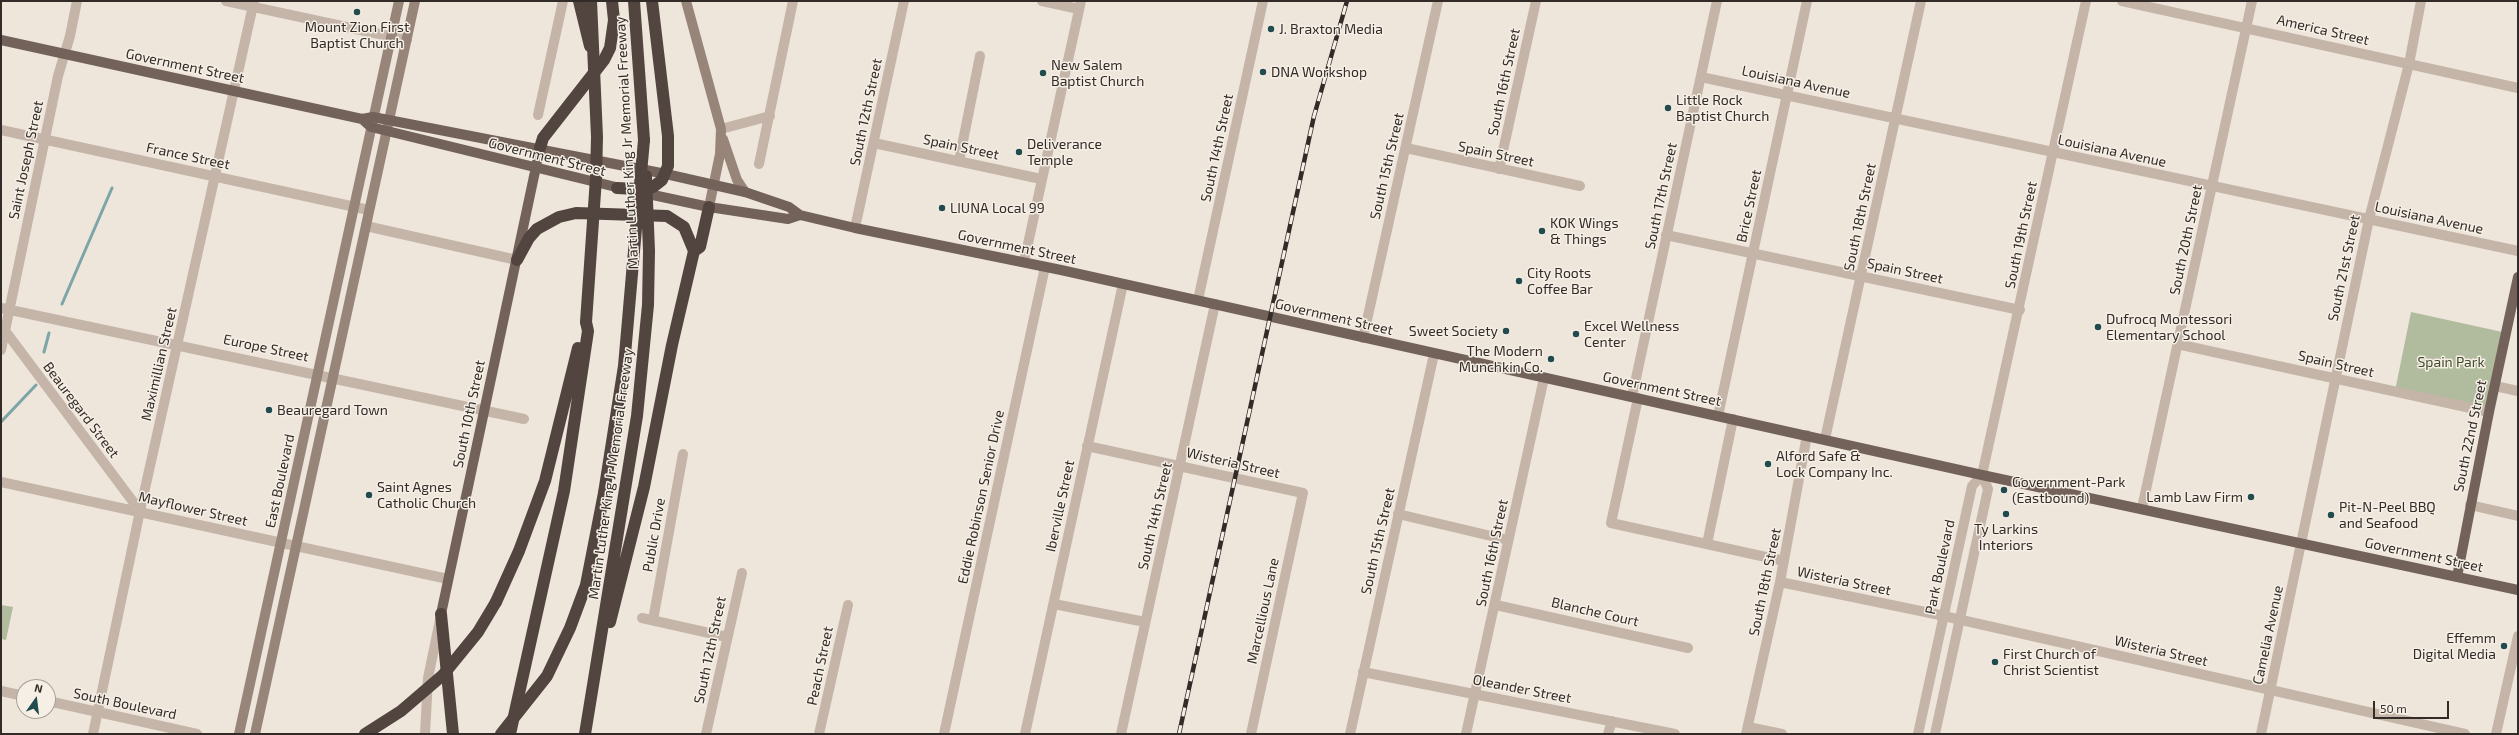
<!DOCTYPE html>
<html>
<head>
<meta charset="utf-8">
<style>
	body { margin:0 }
	#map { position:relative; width:2519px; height:735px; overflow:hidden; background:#eee5db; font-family:"Exo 2",sans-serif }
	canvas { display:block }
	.frame { position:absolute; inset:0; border:2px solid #322b27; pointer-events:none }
	.north { position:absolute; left:16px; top:679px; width:40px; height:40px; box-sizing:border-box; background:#f6efe6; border:1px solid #a8a19a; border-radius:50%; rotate:14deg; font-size:11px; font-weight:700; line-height:16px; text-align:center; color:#322b27 }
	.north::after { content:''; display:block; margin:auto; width:14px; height:18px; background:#224b4e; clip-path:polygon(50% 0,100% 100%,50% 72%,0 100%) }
	.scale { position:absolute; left:2373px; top:701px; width:76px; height:18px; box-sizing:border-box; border:2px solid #322b27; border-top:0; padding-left:5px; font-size:12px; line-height:14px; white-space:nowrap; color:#322b27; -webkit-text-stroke:3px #f6efe6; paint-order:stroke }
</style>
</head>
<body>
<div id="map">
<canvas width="2519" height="735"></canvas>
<div class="frame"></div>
<div class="north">N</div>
<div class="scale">50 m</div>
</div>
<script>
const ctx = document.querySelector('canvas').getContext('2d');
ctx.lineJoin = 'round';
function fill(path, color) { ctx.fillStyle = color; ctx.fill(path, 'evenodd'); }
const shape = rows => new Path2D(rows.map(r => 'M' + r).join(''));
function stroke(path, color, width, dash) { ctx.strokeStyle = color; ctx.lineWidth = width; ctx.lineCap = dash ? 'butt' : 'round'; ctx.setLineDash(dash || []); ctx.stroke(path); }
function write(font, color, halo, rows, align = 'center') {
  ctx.font = font + ' "Exo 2",sans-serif'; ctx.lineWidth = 3; ctx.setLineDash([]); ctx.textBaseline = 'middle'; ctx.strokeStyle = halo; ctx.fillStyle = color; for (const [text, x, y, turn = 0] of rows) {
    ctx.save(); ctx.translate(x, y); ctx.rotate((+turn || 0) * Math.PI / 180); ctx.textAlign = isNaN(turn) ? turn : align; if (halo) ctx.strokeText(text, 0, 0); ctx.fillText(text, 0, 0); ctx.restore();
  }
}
fill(shape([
	[2411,312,2507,333,2489,412,2395,391],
	[1,605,13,607,6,640,1,639]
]), '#b1bb9d');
stroke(shape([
	[62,304,112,188],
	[44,352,49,333],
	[1,422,36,385]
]), '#7da5a7', 3);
stroke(shape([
	[226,1,407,40],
	[1042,1,1079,9],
	[2122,1,2518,88],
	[1701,77,2518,251],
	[538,115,563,1],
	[721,129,770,116],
	[1,130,369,210],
	[874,143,1041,179],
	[1406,148,1580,186],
	[959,161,980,56],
	[759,164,793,1],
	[1499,169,1536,1],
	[366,226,517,260],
	[855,228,904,1],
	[1666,235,2020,310],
	[1024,262,1081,1],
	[1198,300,1263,1],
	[1,308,524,419],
	[3,328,140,511],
	[1363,338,1438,1],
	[2177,344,2489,412],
	[1,350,58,76,70,36,77,1],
	[2495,386,2518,391],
	[1632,397,1717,1],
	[1638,398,1611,523,1784,561],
	[1718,416,1807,1],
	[1825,439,1921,1],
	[1087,446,1303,493,1251,734],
	[1,482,448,579],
	[2470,505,2518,516],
	[2142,508,2252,1],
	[1398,514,1508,540],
	[1707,544,1733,419],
	[1780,582,1935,614,2465,734],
	[1054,604,1145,622],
	[1496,605,1688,648],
	[642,618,727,637],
	[653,620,683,454],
	[1363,672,1675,734],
	[1748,727,1782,734],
	[93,734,140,511,254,1],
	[425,734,428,678,440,620],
	[706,734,742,573],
	[819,734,848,605],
	[1025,734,1123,284],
	[1121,734,1215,304],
	[1350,734,1434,354],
	[1466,734,1544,378],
	[1608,734,1612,721],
	[1746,734,1780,582,1807,435],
	[2261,734,2369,219,2409,64,2421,1],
	[2496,734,2518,636]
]), '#c4b5a8', 10);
stroke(shape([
	[1982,475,2086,1],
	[1,691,24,696],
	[48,701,197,734],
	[944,734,1045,267],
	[1918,734,1972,486,1982,475],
	[1935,734,1988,489,1982,475]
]), '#c4b5a8', 10);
stroke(shape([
	[686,1,721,129,720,154,709,207],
	[723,139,737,180,745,192],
	[239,734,399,1],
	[255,734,415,1]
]), '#97857a', 10);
stroke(shape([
	[1,40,362,119,373,117,666,174,745,192,789,207,800,215,855,228,1061,270,1982,475,2518,590],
	[362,119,371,127,624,189],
	[639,192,709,207,788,219,800,215],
	[2457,577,2489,412,2518,277],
	[441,614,540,148]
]), '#72625a', 10);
stroke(shape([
	[579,1,590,46],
	[634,1,644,140],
	[540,148,543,138,604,60,610,48,614,20,612,1],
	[617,188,638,189,653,187,662,180,668,166,668,136,652,1],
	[517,260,529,238,537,229,559,217,576,213,667,216,684,227,694,251],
	[604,493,624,366,634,251],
	[496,602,519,551,545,481,578,348],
	[441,614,453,734],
	[610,622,644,487,672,345,694,251,700,247,709,207],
	[510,734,564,491,588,331,586,322],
	[585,734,637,416,648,305,649,251]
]), '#524540', 12);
const rail = shape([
	[1179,734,1314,116,1347,1]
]);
stroke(rail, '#322b27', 4.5);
stroke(rail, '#f6efe6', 3, [9]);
stroke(shape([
	[646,176,649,251],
	[634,251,644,140],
	[586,322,596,178,597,137,591,1],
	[365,734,401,711,443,675,478,632,496,602],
	[501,734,547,676,570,628,586,585,604,493]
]), '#524540', 12);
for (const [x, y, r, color] of [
	[357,12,4,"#224b4e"],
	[1271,29,4,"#224b4e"],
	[1263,72,4,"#224b4e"],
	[1043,73,4,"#224b4e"],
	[1668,108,4,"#224b4e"],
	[1019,152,4,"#224b4e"],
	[942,208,4,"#224b4e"],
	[1542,231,4,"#224b4e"],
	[1519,281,4,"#224b4e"],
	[2098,327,4,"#224b4e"],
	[1506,331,4,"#224b4e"],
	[1576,334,4,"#224b4e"],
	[1551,359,4,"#224b4e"],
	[269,410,4,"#224b4e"],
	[1768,464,4,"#224b4e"],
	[2004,490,4,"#224b4e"],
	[369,495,4,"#224b4e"],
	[2251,497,4,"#224b4e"],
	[2006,514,4,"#224b4e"],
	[2331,515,4,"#224b4e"],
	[2504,646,4,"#224b4e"],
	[1995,662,4,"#224b4e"]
]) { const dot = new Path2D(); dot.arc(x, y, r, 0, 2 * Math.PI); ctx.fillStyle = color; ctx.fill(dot); stroke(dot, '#f6efe6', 1.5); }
write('14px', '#322b27', '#f6efe6', [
	["Mount Zion First",357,27,"center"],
	["Baptist Church",357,43,"center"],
	["J. Braxton Media",1279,29],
	["New Salem",1051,65],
	["Baptist Church",1051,81],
	["DNA Workshop",1271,72],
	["Little Rock",1676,100],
	["Baptist Church",1676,116],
	["Deliverance",1027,144],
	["Temple",1027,160],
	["LIUNA Local 99",950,208],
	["KOK Wings",1550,223],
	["& Things",1550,239],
	["City Roots",1527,273],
	["Coffee Bar",1527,289],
	["Dufrocq Montessori",2106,319],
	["Elementary School",2106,335],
	["Excel Wellness",1584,326],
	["Center",1584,342],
	["Sweet Society",1498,331,"right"],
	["The Modern",1543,351,"right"],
	["Munchkin Co.",1543,367,"right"],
	["Beauregard Town",277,410],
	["Alford Safe &",1776,456],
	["Lock Company Inc.",1776,472],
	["Government-Park",2012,482],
	["(Eastbound)",2012,498],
	["Saint Agnes",377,487],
	["Catholic Church",377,503],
	["Lamb Law Firm",2243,497,"right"],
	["Pit-N-Peel BBQ",2339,507],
	["and Seafood",2339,523],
	["Ty Larkins",2006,529,"center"],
	["Interiors",2006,545,"center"],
	["Effemm",2496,638,"right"],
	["Digital Media",2496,654,"right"],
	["First Church of",2003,654],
	["Christ Scientist",2003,670]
], 'left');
write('14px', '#322b27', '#f6efe6', [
	["America Street",2323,30,13],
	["Government Street",185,66,12],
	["South 16th Street",1504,82,-78],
	["Louisiana Avenue",1796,82,12],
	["South 12th Street",866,112,-78],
	["Martin Luther King Jr Memorial Freeway",627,143,-93],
	["Spain Street",961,147,12],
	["South 14th Street",1217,148,-78],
	["Louisiana Avenue",2112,151,12],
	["Spain Street",1496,154,12],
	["France Street",188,156,12],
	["Government Street",547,157,14],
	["Saint Joseph Street",26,160,-78],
	["South 15th Street",1387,166,-77],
	["South 17th Street",1661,196,-78],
	["Brice Street",1749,206,-78],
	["South 18th Street",1860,217,-78],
	["Louisiana Avenue",2429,218,12],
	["South 19th Street",2021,235,-78],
	["South 20th Street",2186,240,-78],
	["Government Street",1017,247,12],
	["South 21st Street",2344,268,-78],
	["Spain Street",1905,271,12],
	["Government Street",1334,317,13],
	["Europe Street",266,348,12],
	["Maximillian Street",159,364,-77],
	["Spain Street",2336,364,13],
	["Government Street",1662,389,12],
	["Beauregard Street",81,410,53],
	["South 10th Street",469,414,-78],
	["South 22nd Street",2470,436,-78],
	["Wisteria Street",1233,463,13],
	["Martin Luther King Jr Memorial Freeway",611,474,-82],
	["East Boulevard",280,481,-78],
	["Eddie Robinson Senior Drive",981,497,-78],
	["Iberville Street",1060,506,-78],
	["Mayflower Street",193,509,13],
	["South 14th Street",1155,516,-77],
	["Public Drive",654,535,-80],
	["South 15th Street",1378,541,-77],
	["South 16th Street",1492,553,-78],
	["Government Street",2424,555,12],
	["Park Boulevard",1940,567,-78],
	["Wisteria Street",1844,581,12],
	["South 18th Street",1765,582,-78],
	["Marcellious Lane",1263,611,-78],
	["Blanche Court",1595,612,13],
	["Camelia Avenue",2268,635,-78],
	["South 12th Street",710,650,-78],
	["Wisteria Street",2161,651,13],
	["Peach Street",820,666,-78],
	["Oleander Street",1522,689,11],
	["South Boulevard",125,704,12]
]);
write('14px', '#424d2e', '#f6efe6', [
	["Spain Park",2451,362]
]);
</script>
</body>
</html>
